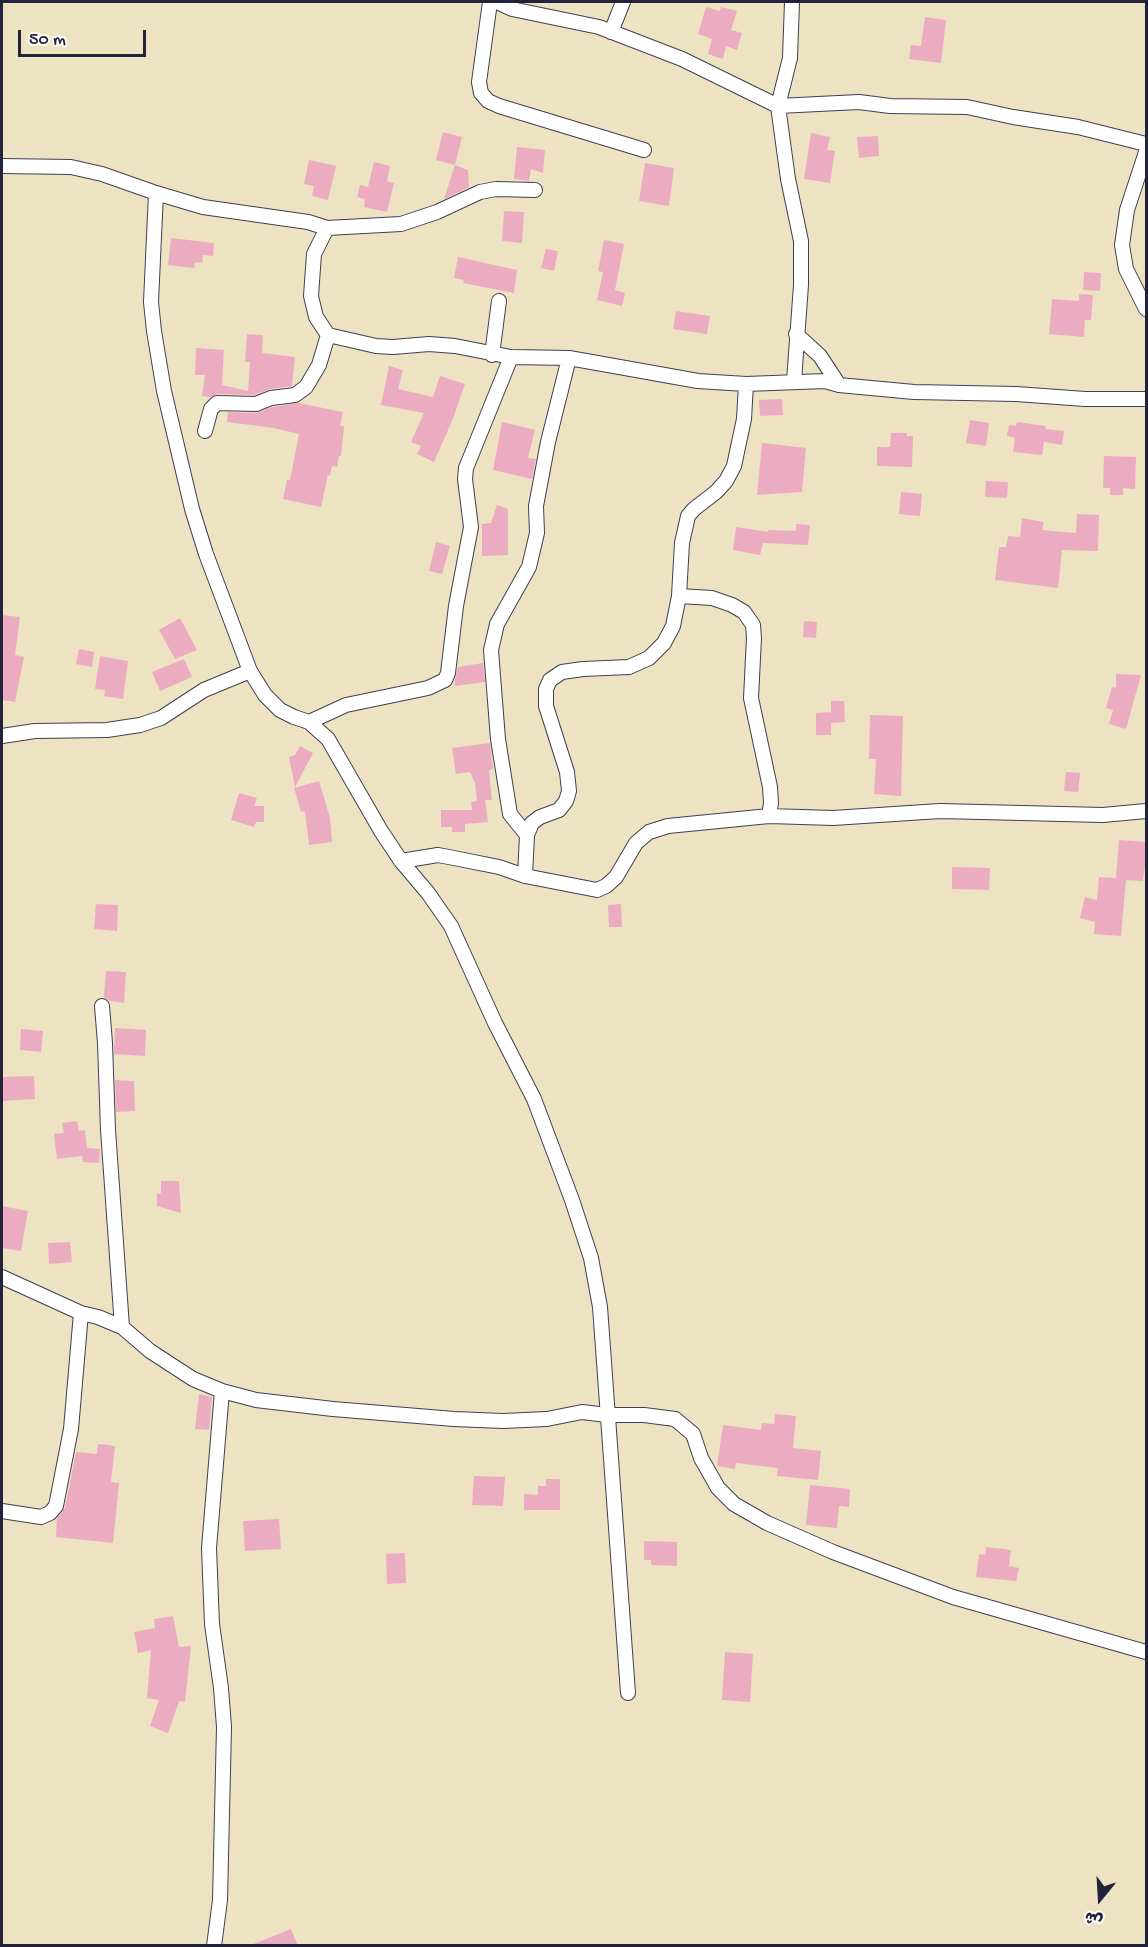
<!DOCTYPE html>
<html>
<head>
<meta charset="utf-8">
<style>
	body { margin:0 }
	#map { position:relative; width:1148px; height:1947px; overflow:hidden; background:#ede2c1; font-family:"Gochi Hand","Playpen Sans Arabic",sans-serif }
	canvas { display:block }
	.frame { position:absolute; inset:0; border:3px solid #22223b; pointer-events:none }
	.north { position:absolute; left:1070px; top:1869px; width:60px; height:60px; -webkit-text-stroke:4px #fdfcf7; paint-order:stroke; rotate:198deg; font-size:16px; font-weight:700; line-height:24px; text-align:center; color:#22223b }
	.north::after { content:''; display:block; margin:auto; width:21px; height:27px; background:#22223b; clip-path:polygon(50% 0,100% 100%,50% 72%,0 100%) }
	.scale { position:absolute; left:18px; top:30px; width:128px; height:27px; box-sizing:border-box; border:3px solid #22223b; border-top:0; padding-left:8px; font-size:18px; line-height:21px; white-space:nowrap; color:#22223b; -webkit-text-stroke:4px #fdfcf7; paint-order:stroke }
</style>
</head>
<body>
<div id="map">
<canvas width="1148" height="1947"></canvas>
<div class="frame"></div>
<div class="north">ش</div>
<div class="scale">50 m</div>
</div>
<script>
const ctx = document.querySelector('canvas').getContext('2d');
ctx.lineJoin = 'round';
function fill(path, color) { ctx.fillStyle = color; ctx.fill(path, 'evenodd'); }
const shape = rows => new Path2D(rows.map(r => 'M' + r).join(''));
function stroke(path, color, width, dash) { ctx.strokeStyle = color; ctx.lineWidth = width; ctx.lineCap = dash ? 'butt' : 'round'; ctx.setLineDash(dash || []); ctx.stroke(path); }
fill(shape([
	[706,7,720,11,721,7,737,11,731,30,742,33,737,50,726,46,723,59,708,54,712,39,698,34],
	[925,17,946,20,941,63,909,59,911,45,921,46],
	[443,132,462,137,455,165,436,160],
	[811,133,830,137,827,150,835,151,830,183,804,179],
	[878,136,879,156,859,158,857,137],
	[517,147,545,150,543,173,531,169,529,181,514,179],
	[309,160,336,166,328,200,312,196,314,186,304,184],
	[374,162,390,166,387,181,394,183,387,212,364,207,365,199,357,197,360,185,368,187],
	[645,163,674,168,669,206,639,201],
	[455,165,468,170,469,187,444,199],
	[504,211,524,212,522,243,502,241],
	[171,238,214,243,213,256,203,255,202,263,195,262,194,268,168,265],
	[604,240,624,244,615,290,625,293,622,306,597,300,603,272,598,271],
	[546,249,558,251,554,271,541,268],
	[458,257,517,270,514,293,463,283,464,280,454,278],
	[1084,272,1101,273,1100,291,1083,290],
	[1079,294,1093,295,1091,320,1085,320,1084,337,1049,334,1052,299,1079,301],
	[676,311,710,316,707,334,673,329],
	[247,334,263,335,262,353,295,357,292,386,270,389,254,395,217,394,210,397,202,396,205,375,195,375,196,348,224,350,222,385,248,391,250,362,245,362],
	[389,366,403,370,398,389,433,397,440,376,465,384,452,421,434,462,417,454,421,446,411,442,424,413,381,405],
	[782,399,783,415,760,416,759,400],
	[298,403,343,412,340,426,344,426,341,456,339,456,337,467,332,466,330,476,328,475,321,507,283,499,287,480,290,480,299,434,274,428,227,422,228,412,256,413,273,407],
	[970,420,989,423,986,446,966,443],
	[502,422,535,430,528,458,536,459,532,479,493,470],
	[1017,422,1046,426,1045,429,1064,431,1062,445,1044,442,1042,455,1013,452,1015,438,1007,436,1009,425,1016,426],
	[891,433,907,433,907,436,913,436,912,467,877,466,877,447,890,447],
	[762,443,806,448,802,492,757,495],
	[1104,456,1136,457,1135,489,1123,488,1123,495,1110,495,1110,488,1103,488],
	[986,481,1008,482,1007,498,985,497],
	[901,492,922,494,920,516,899,514],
	[497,505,508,509,508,555,482,556,482,524,491,523],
	[1077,514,1099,515,1098,551,1062,550,1058,588,995,580,999,547,1006,547,1008,536,1020,537,1022,518,1044,522,1042,530,1076,533],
	[796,524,810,525,808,545,763,543,760,555,733,550,736,527,768,532,768,530,796,531],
	[436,542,450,546,442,574,429,571],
	[2,615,20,617,15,655,24,657,15,702,2,700],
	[180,618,197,650,175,659,159,630],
	[804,621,817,622,816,638,803,637],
	[79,649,94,652,92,667,76,664],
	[100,656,128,661,123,699,104,696,105,690,95,689],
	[184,659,192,677,160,691,152,672],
	[483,663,485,682,455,686,455,680,458,667],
	[1116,674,1141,675,1126,729,1109,724,1113,710,1106,708,1112,687,1116,688],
	[831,701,844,701,845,722,831,723],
	[831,712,831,735,816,735,816,713],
	[870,715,903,716,901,796,874,794,876,759,869,759],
	[490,743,493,769,489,770,492,800,485,800,488,822,465,824,465,832,452,832,452,827,441,827,441,810,472,810,471,802,477,801,475,783,470,772,456,774,452,748],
	[300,746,313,753,295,787,289,757,295,755],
	[1066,772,1080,773,1078,792,1064,791],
	[319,781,330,818,332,842,309,845,305,811,301,812,294,788],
	[239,793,257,798,254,806,264,806,264,822,256,822,254,827,231,820],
	[1119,840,1146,842,1146,866,1145,866,1143,881,1126,880,1121,936,1094,934,1095,922,1080,918,1085,897,1097,900,1099,877,1116,878],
	[952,867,990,868,989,890,952,889],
	[96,904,118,905,117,931,94,929],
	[621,904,622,927,609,927,608,905],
	[106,971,126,972,124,1003,110,1001,104,997],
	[115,1028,146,1030,145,1056,114,1054],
	[21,1029,43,1031,41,1052,20,1050],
	[34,1076,35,1099,2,1101,2,1077],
	[115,1080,134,1081,135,1111,116,1112],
	[77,1121,79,1131,85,1130,87,1148,100,1149,99,1163,83,1162,82,1156,57,1159,54,1134,64,1133,62,1123],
	[161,1181,179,1181,181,1213,157,1206,157,1194,161,1193],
	[2,1206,28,1211,21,1251,2,1248],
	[70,1242,72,1262,49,1264,48,1243],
	[199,1394,212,1397,209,1430,195,1429],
	[775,1414,796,1416,793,1448,821,1451,818,1480,777,1476,778,1468,736,1463,735,1469,717,1466,723,1425,761,1430,762,1423,774,1424],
	[98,1444,115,1446,111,1482,119,1483,113,1543,56,1537,57,1518,65,1508,76,1452,97,1454],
	[474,1476,505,1477,503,1506,472,1505],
	[546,1479,560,1479,560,1510,524,1510,524,1494,538,1495,538,1486,546,1486],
	[810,1485,850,1489,849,1507,839,1506,837,1528,806,1525],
	[279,1519,281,1549,245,1551,243,1521],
	[644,1541,677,1542,677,1566,651,1565,651,1560,644,1560],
	[986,1547,1011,1550,1009,1566,1019,1568,1016,1581,976,1577,979,1554,985,1555],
	[405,1553,406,1583,387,1584,386,1554],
	[173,1616,179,1647,191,1646,185,1702,179,1701,168,1733,150,1726,159,1700,147,1698,151,1650,138,1653,134,1632,155,1628,154,1619],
	[725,1652,753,1654,750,1702,722,1700],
	[291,1929,298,1946,251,1946,251,1945]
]), '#ebacc2');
const street = shape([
	[490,2,479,82,481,93,488,101,499,106,644,150],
	[497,2,512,9,599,27,682,59,778,106,859,102,890,106,967,107,1013,117,1078,127,1146,144],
	[792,2,790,58,778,106,788,179,801,241,801,285,794,381],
	[611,32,623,2],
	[1146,152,1127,210,1122,245,1126,269,1146,309],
	[2,166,71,167,102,174,156,193,203,207,308,222,327,228,401,224,437,212,480,192,496,189,535,190],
	[327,228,314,254,311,296,316,317,328,335,376,346,393,347,429,344,455,346,511,357,569,358,698,381,746,384,825,381,839,385,914,392,1016,394,1085,399,1146,399],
	[796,334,820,356,839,385],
	[492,355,499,301],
	[205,431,211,409,217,403,256,404,271,398,295,395,306,387,319,365,328,335],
	[679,596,712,598,732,605,744,612,753,625,754,638,751,698,770,787,771,803,769,816],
	[250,671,265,695,280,710,294,717,309,722,328,739,381,831,401,861,428,893,451,926,495,1023,534,1099,572,1200,591,1258,600,1307,628,1693],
	[309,722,346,705,428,688,445,680,448,673,456,606,471,527,465,479,466,468,511,357],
	[2,736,35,731,107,730,140,725,161,718,204,690,250,671,206,554,192,509,164,391,154,331,151,302,156,193],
	[527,835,510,814,498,739,491,650,497,624,529,567,537,533,536,506,548,442,569,358],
	[401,861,438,855,454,858,499,867,525,876,597,890,606,886,616,877,636,843,649,832,668,826,769,816,833,818,940,811,1103,815,1146,811],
	[525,876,527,835,532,823,540,817,559,810,566,801,569,791,567,772,546,706,546,689,550,680,562,672,583,669,629,667,649,658,664,643,673,626,679,596,682,543,688,516,694,509,716,492,726,481,734,466,744,419,746,384],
	[102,1006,105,1043,108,1130,122,1327],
	[2,1277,81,1313,98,1317,122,1327,150,1351,193,1379,222,1391,256,1400,333,1409,454,1419,503,1421,547,1419,582,1412,607,1415,644,1415,675,1419,693,1434,701,1458,718,1488,734,1504,767,1523,833,1552,953,1597,1146,1652],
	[2,1511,41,1517,50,1513,56,1506,71,1429,81,1313],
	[214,1946,220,1900,224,1727,221,1688,212,1624,209,1548,222,1391]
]);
stroke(street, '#403f4f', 16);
stroke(street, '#fff', 14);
</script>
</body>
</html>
